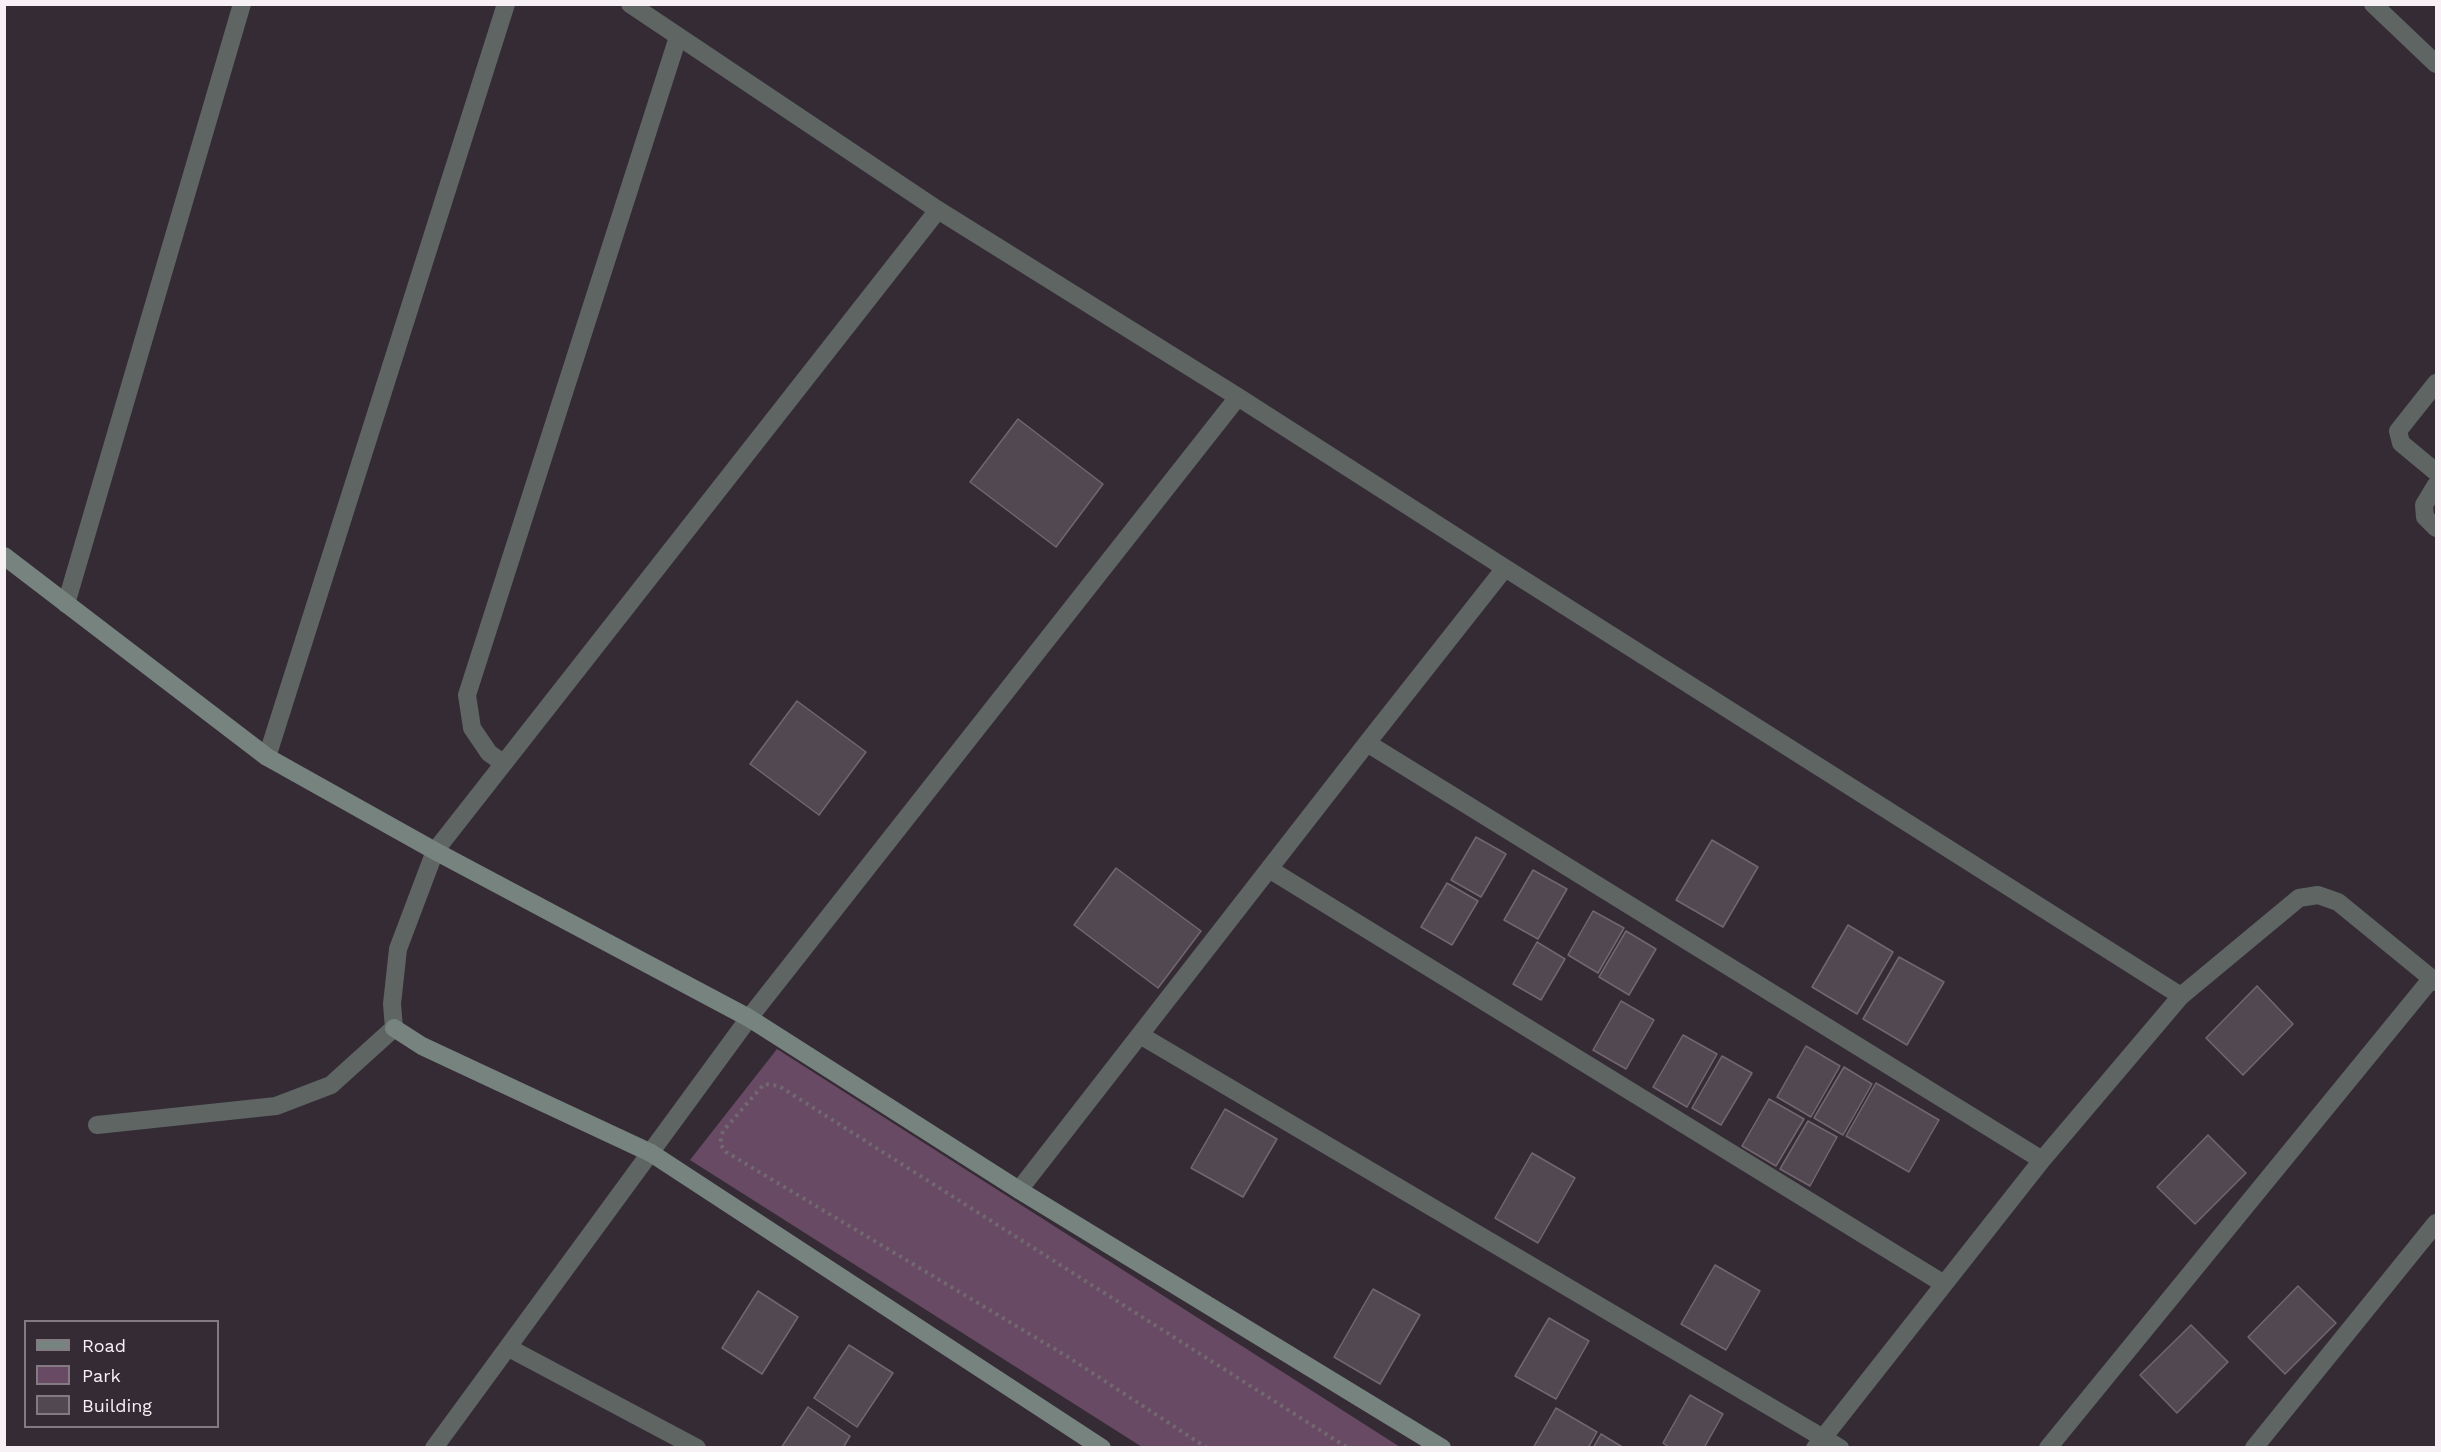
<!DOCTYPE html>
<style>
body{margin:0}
#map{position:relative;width:2441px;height:1452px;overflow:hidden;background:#352b34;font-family:"Work Sans",sans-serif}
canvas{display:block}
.frame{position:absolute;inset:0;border:6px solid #f7f1f6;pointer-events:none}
.legend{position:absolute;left:24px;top:1320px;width:195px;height:108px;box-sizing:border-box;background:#352b34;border:2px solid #837a82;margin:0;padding:8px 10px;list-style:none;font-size:18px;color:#f7f1f6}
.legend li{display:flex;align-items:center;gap:12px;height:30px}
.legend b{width:30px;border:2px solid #837a82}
</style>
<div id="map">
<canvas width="2441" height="1452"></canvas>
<div class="frame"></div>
<ul class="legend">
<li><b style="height:8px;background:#77837f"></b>Road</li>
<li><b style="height:16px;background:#694a64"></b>Park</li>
<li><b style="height:16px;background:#524851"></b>Building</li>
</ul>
</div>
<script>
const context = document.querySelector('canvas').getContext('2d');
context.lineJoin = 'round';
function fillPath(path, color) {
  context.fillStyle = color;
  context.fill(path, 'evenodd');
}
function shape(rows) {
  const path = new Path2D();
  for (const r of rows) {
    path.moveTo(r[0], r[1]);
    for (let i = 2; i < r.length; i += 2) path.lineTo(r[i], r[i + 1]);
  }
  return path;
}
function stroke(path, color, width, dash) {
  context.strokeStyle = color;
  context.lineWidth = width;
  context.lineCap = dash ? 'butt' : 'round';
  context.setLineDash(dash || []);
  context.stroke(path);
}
const green = shape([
 [777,1049,1400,1447,1142,1447,690,1160]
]);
const building = shape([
 [1018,419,1103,484,1056,547,970,482,1018,419],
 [797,701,866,752,819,815,750,764,797,701],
 [1476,837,1506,854,1481,897,1451,880,1476,837],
 [1712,840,1758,867,1723,927,1676,900,1712,840],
 [1116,868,1201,931,1158,988,1074,925,1116,868],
 [1533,870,1567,889,1538,939,1504,920,1533,870],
 [1447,883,1478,901,1452,945,1421,927,1447,883],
 [1593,911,1624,928,1598,973,1568,955,1593,911],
 [1848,925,1893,952,1857,1014,1812,987,1848,925],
 [1626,931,1656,949,1629,995,1599,977,1626,931],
 [1537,942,1565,959,1541,1000,1513,984,1537,942],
 [1899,957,1944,982,1907,1045,1863,1019,1899,957],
 [2257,986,2293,1024,2243,1075,2206,1038,2257,986],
 [1621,1001,1654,1020,1626,1069,1593,1050,1621,1001],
 [1683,1035,1717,1054,1687,1107,1653,1087,1683,1035],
 [1806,1046,1840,1066,1811,1117,1777,1097,1806,1046],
 [1722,1056,1752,1073,1721,1125,1692,1108,1722,1056],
 [1844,1067,1872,1084,1843,1135,1814,1118,1844,1067],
 [1876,1083,1939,1120,1909,1172,1846,1136,1876,1083],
 [1769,1099,1804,1119,1776,1166,1742,1146,1769,1099],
 [1225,1109,1277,1139,1243,1197,1191,1168,1225,1109],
 [1808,1121,1837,1137,1810,1186,1780,1169,1808,1121],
 [2208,1135,2246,1173,2195,1224,2157,1187,2208,1135],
 [1532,1153,1575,1178,1538,1243,1495,1218,1532,1153],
 [1715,1265,1760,1291,1726,1350,1681,1324,1715,1265],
 [2298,1286,2336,1323,2285,1374,2248,1337,2298,1286],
 [1373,1289,1420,1315,1380,1384,1334,1357,1373,1289],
 [758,1291,798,1317,762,1374,722,1348,758,1291],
 [1549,1318,1589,1341,1556,1399,1515,1376,1549,1318],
 [2191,1325,2228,1362,2177,1413,2140,1375,2191,1325],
 [849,1345,893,1373,857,1427,814,1398,849,1345],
 [1690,1395,1723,1414,1704,1448,1670,1448,1663,1443,1690,1395],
 [808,1407,850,1436,843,1448,781,1448,808,1407],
 [1556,1408,1597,1432,1588,1448,1533,1448,1556,1408],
 [1601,1434,1624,1448,1593,1448,1601,1434]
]);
const path = shape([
 [1207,1448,1068,1357,726,1152,720,1144,723,1131,764,1084,779,1086,1348,1448]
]);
const lane = shape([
 [2436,383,2398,431,2401,443,2436,472],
 [97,1125,276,1106,331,1085,394,1028]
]);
const street = shape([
 [630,4,938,210,1238,397,1505,568,2181,996],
 [2373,4,2436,64],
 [2436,485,2424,505,2425,517,2436,528],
 [66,604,242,4],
 [1367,743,2042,1160],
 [267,757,506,4],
 [503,763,489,753,472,728,467,695,678,37],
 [1269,869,1944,1284],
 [394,1028,392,1004,398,949,435,851,938,210],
 [1140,1035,1840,1448],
 [1019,1190,1367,743,1505,568],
 [509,1348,697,1448],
 [434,1448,749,1018,1238,397],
 [1815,1448,2042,1160,2181,996,2299,898,2318,895,2338,902,2436,982],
 [2048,1448,2432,978],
 [2254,1448,2436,1223]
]);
const secondary = shape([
 [4,556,267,757,435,851,749,1018,1019,1190,1442,1448],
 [394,1028,422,1046,651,1153,1102,1448]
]);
fillPath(green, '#694a64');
fillPath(building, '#524851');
stroke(building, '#726670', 1.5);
stroke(path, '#716870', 4, [3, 4.5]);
stroke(lane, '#5e6563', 18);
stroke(street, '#5e6563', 18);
stroke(secondary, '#77837f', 18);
</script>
